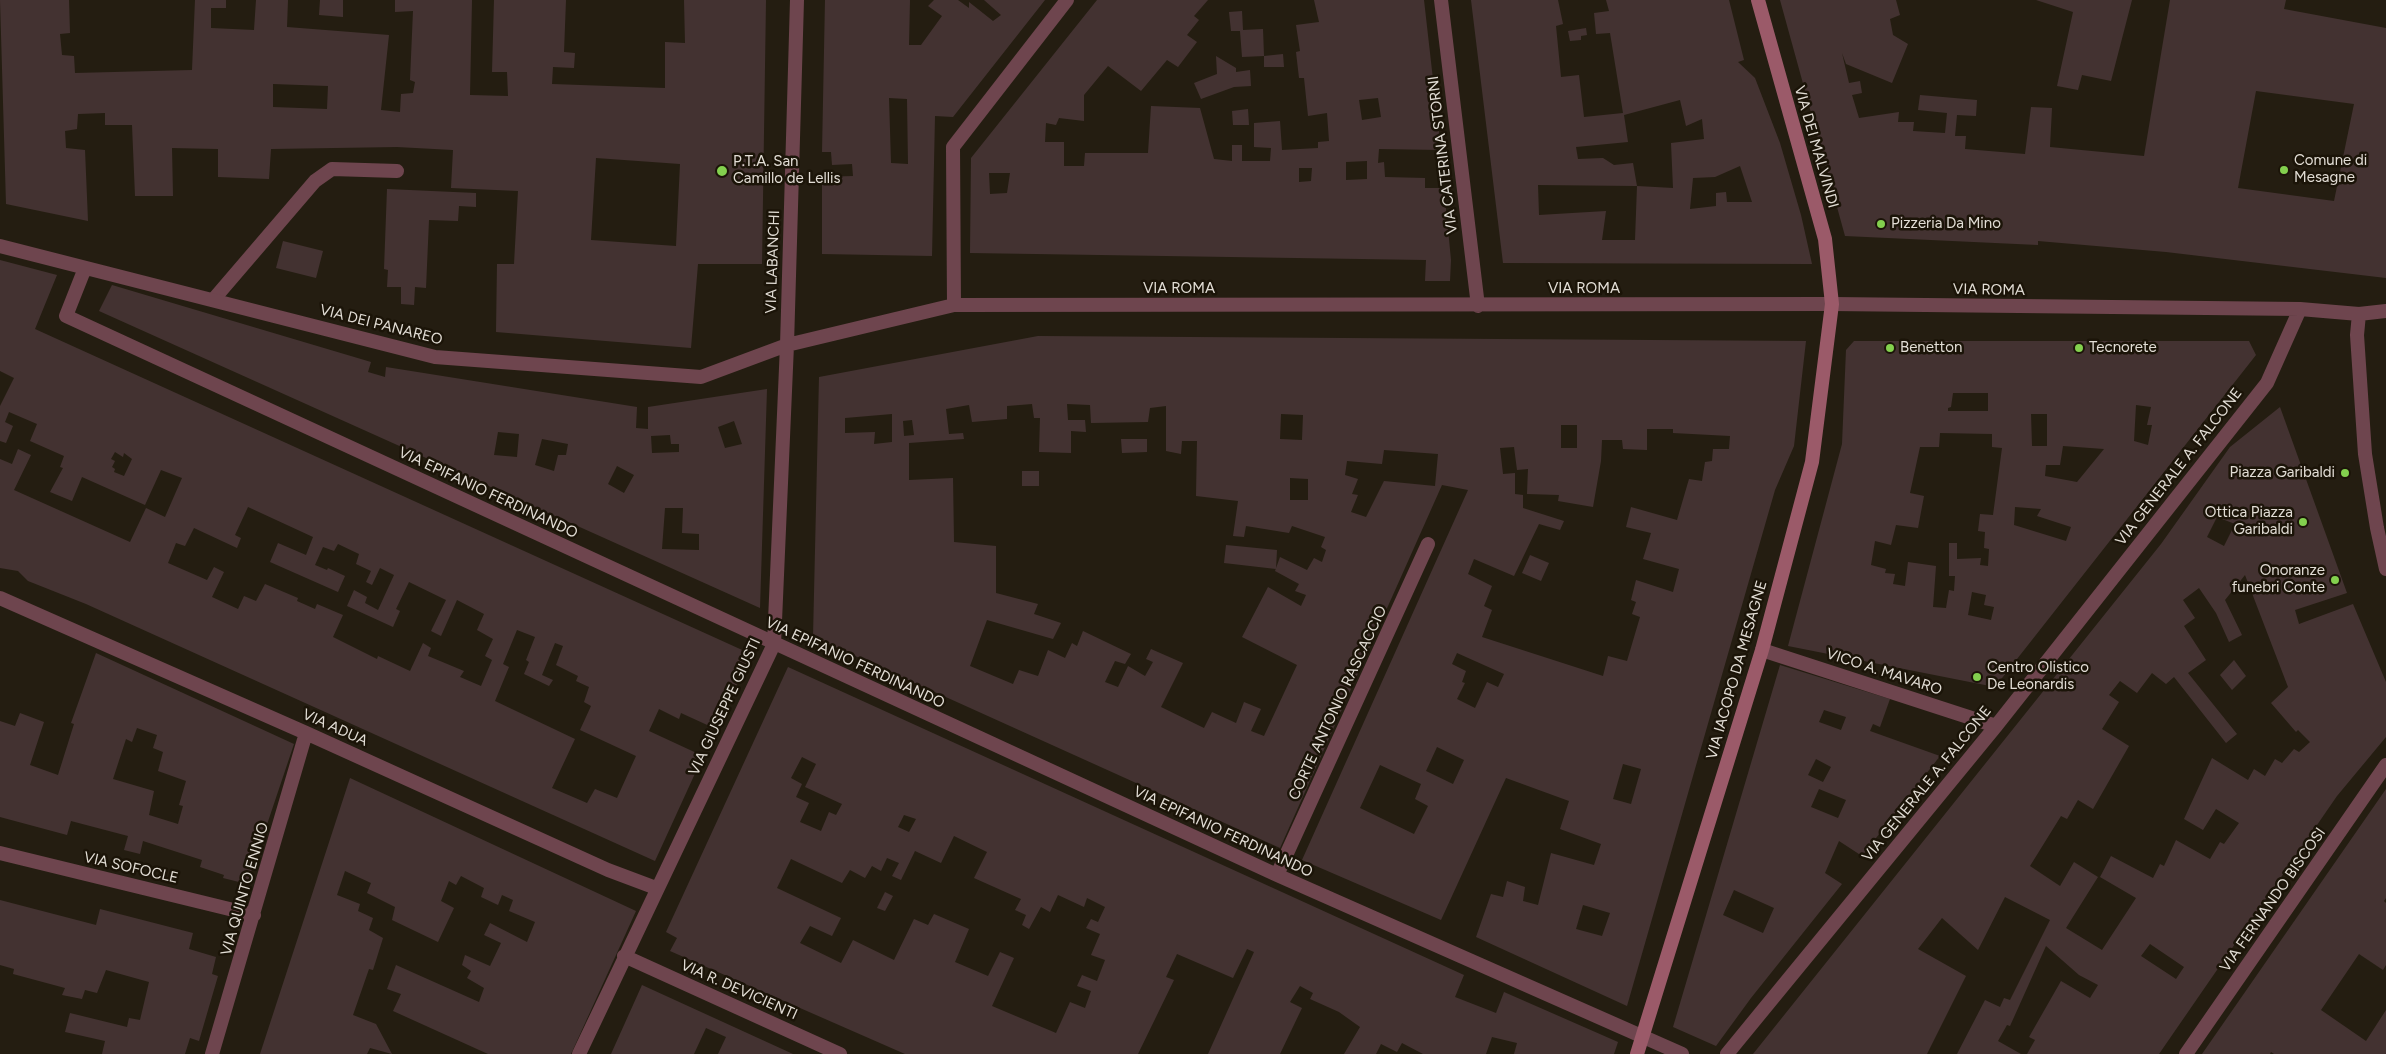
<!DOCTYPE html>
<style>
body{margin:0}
canvas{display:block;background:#241d11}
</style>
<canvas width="2386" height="1054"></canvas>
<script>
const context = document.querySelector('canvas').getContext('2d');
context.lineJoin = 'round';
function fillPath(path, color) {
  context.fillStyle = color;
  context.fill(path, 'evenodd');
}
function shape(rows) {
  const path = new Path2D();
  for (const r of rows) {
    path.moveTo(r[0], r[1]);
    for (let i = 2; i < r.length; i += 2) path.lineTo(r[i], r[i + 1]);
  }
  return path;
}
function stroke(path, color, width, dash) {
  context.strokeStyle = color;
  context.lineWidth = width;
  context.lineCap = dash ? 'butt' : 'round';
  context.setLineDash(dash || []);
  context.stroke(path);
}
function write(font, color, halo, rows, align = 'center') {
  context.font = font + ' Figtree,sans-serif';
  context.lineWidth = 5;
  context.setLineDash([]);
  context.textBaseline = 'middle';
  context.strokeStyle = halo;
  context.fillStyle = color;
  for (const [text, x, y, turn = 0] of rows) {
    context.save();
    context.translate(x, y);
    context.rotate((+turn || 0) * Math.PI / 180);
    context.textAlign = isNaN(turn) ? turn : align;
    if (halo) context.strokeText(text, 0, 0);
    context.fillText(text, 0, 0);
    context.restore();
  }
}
const building = shape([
 [0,0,69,0,70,33,60,34,62,55,74,56,75,73,192,70,195,0,226,0,226,8,211,8,211,28,254,30,256,0,288,0,287,27,389,35,381,110,400,112,401,94,413,93,415,82,410,80,413,11,395,12,395,0,472,0,470,95,508,96,507,72,492,72,494,0,566,0,564,52,575,53,574,68,553,67,552,84,665,88,665,42,685,43,684,0,766,0,762,264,698,264,691,348,496,332,497,264,514,264,518,191,451,188,453,150,397,147,271,149,269,179,218,177,218,149,172,148,173,196,135,196,132,125,105,125,105,113,78,114,77,129,65,131,66,148,85,150,88,221,6,204],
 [273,84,328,86,327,109,273,107],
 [596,158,680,164,676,246,591,240],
 [320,0,343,0,343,17,319,15],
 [825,0,910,0,909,45,921,45,942,16,928,6,934,0,958,0,969,8,969,2,993,21,1001,15,984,0,1045,0,953,117,935,116,932,256,822,254,822,177,853,176,852,164,832,165,831,152,822,152],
 [889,98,907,99,908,164,891,163],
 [1097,0,1208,0,1194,16,1199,20,1187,35,1197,42,1178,67,1167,60,1141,91,1108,66,1084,95,1084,121,1059,118,1056,125,1046,123,1045,142,1064,142,1064,166,1084,166,1085,153,1148,153,1151,106,1200,108,1214,159,1232,161,1232,145,1242,145,1242,161,1270,161,1271,148,1254,147,1254,123,1280,121,1282,150,1318,148,1318,142,1329,141,1327,113,1308,116,1304,78,1299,78,1296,52,1300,51,1296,25,1319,22,1314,0,1424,0,1441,150,1379,149,1378,163,1384,162,1385,177,1425,178,1425,188,1444,188,1451,260,1450,281,1425,281,1426,260,970,253,971,158],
 [1378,98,1381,117,1362,120,1359,100],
 [1367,161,1367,179,1346,180,1346,162],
 [1299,168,1312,168,1311,181,1299,182],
 [989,173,1010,173,1007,193,990,194],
 [1471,0,1558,0,1563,24,1556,26,1561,77,1579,75,1584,117,1623,113,1610,33,1596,34,1594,13,1609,11,1606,0,1729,0,1744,60,1738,62,1755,78,1780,143,1801,215,1812,264,1503,263],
 [1680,100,1686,126,1702,119,1704,139,1671,143,1673,188,1637,186,1635,240,1602,240,1606,211,1539,215,1538,185,1637,186,1633,163,1614,165,1603,158,1578,159,1576,147,1628,142,1624,115],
 [1740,166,1752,202,1727,202,1726,192,1716,193,1716,206,1690,209,1693,178,1715,177],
 [1780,0,1896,0,1900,15,1890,19,1893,35,1908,44,1892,83,1846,64,1842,53,1849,83,1860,81,1862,93,1852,95,1859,118,1899,112,1898,122,1914,122,1913,131,1945,133,1947,113,1918,110,1920,95,1977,100,1976,116,1957,115,1955,136,1966,136,1965,149,2025,154,2031,107,2052,108,2050,147,2144,156,2170,0,2286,0,2284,9,2386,28,2386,278,2166,252,2038,241,2038,245,1845,236],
 [2256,91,2354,104,2334,201,2238,188],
 [2036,0,2132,0,2111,81,2082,75,2078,90,2057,86,2073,12],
 [1242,11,1243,30,1263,29,1264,56,1242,57,1240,31,1231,31,1229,12],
 [1586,28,1587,35,1581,36,1581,40,1570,41,1568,31],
 [1283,54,1284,67,1264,67,1264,56],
 [1216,56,1236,68,1236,72,1250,70,1251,86,1234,87,1201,99,1194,83,1217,74],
 [1248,109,1249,125,1233,125,1232,111],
 [387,189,476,193,476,207,459,206,458,221,429,220,426,288,415,287,414,305,401,304,401,287,387,287,388,270,384,269],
 [283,241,323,251,316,278,276,268],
 [0,260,57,275,35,329,751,654,716,729,681,713,679,719,659,709,649,731,703,756,655,861,86,604,28,581,18,571,0,568,0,459,12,464,18,449,31,455,14,490,130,542,146,508,165,517,182,478,161,470,145,505,82,477,72,501,50,492,63,468,60,467,64,456,30,441,37,424,9,412,5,422,13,426,6,443,0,441,0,406,14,378,0,371],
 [115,452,123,457,124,453,132,459,124,476,114,472,115,469,112,467,115,461,111,459],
 [248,507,313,537,306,555,278,543,270,562,338,592,345,576,328,568,327,570,315,565,323,547,334,551,338,544,359,554,356,564,371,571,366,582,372,585,380,568,394,575,378,610,365,603,367,597,354,590,347,606,393,627,400,611,396,609,409,582,446,600,431,631,441,636,457,600,484,614,477,630,493,639,485,656,492,660,481,686,460,677,464,671,428,656,431,648,423,643,410,671,378,656,377,659,333,637,343,615,317,604,315,609,297,601,298,598,265,584,256,601,244,596,238,609,212,597,224,572,214,567,207,580,168,563,176,543,185,546,194,528,237,548,241,538,235,535],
 [517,630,535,637,526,660,529,662,524,674,549,686,553,680,542,675,555,643,563,646,556,665,578,676,576,681,589,687,584,702,591,706,580,730,636,756,617,798,595,789,587,803,552,788,575,739,495,701,509,667,503,664],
 [112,285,371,362,368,372,385,377,386,367,637,407,636,428,648,429,648,407,767,389,760,608,99,311],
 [734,421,742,444,725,448,718,427],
 [498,432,519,434,517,457,494,455],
 [670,435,671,444,679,444,679,452,652,453,651,436],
 [542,439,568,444,566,455,558,455,554,471,535,465],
 [617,466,634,475,624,493,608,484],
 [665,508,683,508,682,533,699,534,699,550,662,549],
 [1038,336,1806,341,1794,446,1775,490,1627,1006,1476,937,1491,894,1503,897,1507,881,1525,887,1523,901,1538,905,1551,853,1594,865,1601,844,1560,829,1569,801,1506,778,1441,920,1302,860,1468,490,1442,485,1280,848,813,637,819,377],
 [1032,404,1034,418,1040,418,1039,452,1071,453,1071,431,1086,432,1085,420,1068,420,1067,404,1090,405,1091,423,1148,422,1150,408,1166,406,1166,451,1181,454,1182,441,1197,441,1196,496,1238,501,1233,536,1244,537,1246,526,1289,533,1292,526,1325,537,1321,547,1326,550,1322,562,1314,558,1307,570,1280,557,1275,571,1299,584,1295,591,1306,595,1301,606,1268,587,1242,637,1297,665,1264,736,1251,731,1261,709,1244,702,1236,723,1212,712,1204,728,1161,707,1183,663,1151,649,1146,659,1153,662,1145,676,1128,666,1118,687,1105,682,1115,661,1125,664,1131,654,1083,631,1077,646,1072,643,1065,658,1048,650,1038,676,1019,670,1013,684,970,666,987,620,1053,639,1061,623,1034,614,1038,604,996,593,996,546,954,542,953,478,909,480,909,443,964,439,963,433,949,434,946,409,969,405,972,422,1007,419,1007,406],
 [892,414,892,442,874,444,875,432,845,433,845,418],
 [1281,414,1303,415,1302,440,1280,439],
 [912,420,914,435,904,436,903,421],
 [1561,425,1577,425,1577,448,1561,448],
 [1647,429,1673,429,1673,433,1730,436,1729,449,1713,449,1712,461,1705,462,1702,481,1689,479,1677,520,1631,507,1626,527,1651,533,1643,559,1679,569,1673,592,1636,580,1631,600,1636,602,1632,614,1640,617,1627,661,1608,656,1603,676,1482,637,1492,610,1484,606,1492,586,1468,574,1474,559,1514,576,1539,524,1560,530,1564,521,1523,508,1523,495,1515,494,1515,473,1503,474,1500,448,1514,447,1517,470,1528,469,1527,494,1559,495,1558,501,1593,507,1601,461,1602,440,1622,440,1623,449,1647,450],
 [1384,450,1438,454,1435,486,1384,481,1366,517,1351,512,1358,495,1352,494,1358,479,1345,475,1347,461,1382,464],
 [1290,478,1308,479,1308,500,1290,500],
 [1457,653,1504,674,1498,687,1487,682,1475,708,1457,699,1465,683,1462,682,1466,671,1452,664],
 [1437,747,1464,760,1453,784,1426,771],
 [1623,764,1641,769,1631,804,1613,799],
 [1380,765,1421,784,1415,799,1428,806,1414,834,1360,808],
 [1583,905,1610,913,1602,936,1576,929],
 [1854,341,2249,341,2256,355,1995,687,1788,646,1842,444,1846,350],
 [1953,393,1988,393,1988,411,1948,411,1948,408,1951,407],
 [2136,405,2151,407,2147,425,2152,425,2148,445,2134,441],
 [2031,414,2047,414,2047,446,2032,446],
 [1940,433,1992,434,1992,447,2002,448,1993,515,1980,514,1978,531,1985,532,1984,548,1989,549,1988,566,1980,565,1981,558,1957,559,1957,543,1949,543,1949,576,1955,576,1954,591,1949,590,1946,608,1933,607,1936,566,1908,562,1905,586,1893,584,1895,574,1885,573,1886,569,1871,565,1875,541,1891,545,1896,525,1918,528,1924,496,1910,493,1920,447,1939,447],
 [2063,446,2104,449,2077,482,2045,476,2046,465,2060,465],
 [2015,507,2041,509,2037,516,2071,527,2066,541,2014,525],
 [1972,592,1986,595,1984,605,1994,607,1991,620,1968,615],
 [2280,407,2347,593,2295,610,2299,624,2353,604,2386,682,2386,737,2337,796,2159,1054,2027,1054,2035,1040,2029,1037,2061,981,2090,998,2098,985,2079,975,2046,946,2010,1026,2007,1025,1998,1041,2021,1054,1957,1054,1985,1000,2000,1007,2004,998,2010,1000,2050,920,2005,897,1978,950,1942,918,1918,949,1966,976,1927,1054,1753,1054,2161,544,2230,447],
 [2217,517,2235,524,2224,546,2207,537],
 [2245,575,2288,687,2271,703,2296,732,2298,730,2310,742,2299,752,2294,749,2282,763,2275,759,2265,776,2254,769,2248,780,2212,758,2184,819,2203,830,2216,809,2239,823,2224,844,2220,842,2210,859,2176,840,2164,866,2160,864,2153,878,2111,856,2100,877,2136,898,2102,950,2066,928,2098,877,2074,862,2060,886,2030,866,2061,816,2067,819,2078,800,2093,809,2129,746,2102,729,2119,702,2109,695,2120,681,2137,693,2152,673,2166,684,2174,677,2226,743,2237,734,2188,673,2206,660,2184,626,2195,618,2183,600,2199,588,2216,613,2229,642,2242,635,2225,600],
 [2150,944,2184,967,2176,979,2141,956],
 [1121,439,1147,439,1147,452,1122,453],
 [1022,471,1039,471,1039,486,1022,486],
 [1226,545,1277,550,1276,569,1224,563],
 [1530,555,1549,563,1541,581,1522,573],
 [96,653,294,744,247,884,223,878,224,875,200,867,202,860,143,841,140,854,124,850,128,836,71,821,67,835,0,817,0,721,15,726,20,713,44,722,30,765,58,775,74,724,71,723],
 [137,728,157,735,153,748,163,752,158,771,186,781,179,805,183,806,178,824,149,815,154,791,113,779,126,739,132,742],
 [2234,660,2246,676,2232,690,2220,675],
 [1780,665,1890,699,1880,727,1873,724,1870,731,1940,756,1862,856,1839,841,1825,873,1842,884,1751,998,1716,1046,1673,1027],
 [1824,710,1846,717,1841,730,1819,722],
 [1816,759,1831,767,1823,782,1808,775],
 [1819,789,1846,800,1838,818,1811,807],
 [1734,890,1774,908,1763,933,1723,915],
 [788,667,1464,975,1455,997,1496,1013,1504,992,1618,1042,1614,1054,1514,1054,1517,1043,1492,1037,1486,1054,1423,1054,1402,1043,1397,1052,1381,1044,1376,1054,1344,1054,1360,1027,1339,1012,1310,999,1313,993,1300,986,1290,1002,1302,1008,1280,1054,1208,1054,1254,952,1247,949,1233,978,1177,954,1166,977,1174,980,1138,1054,905,1054,670,951,677,938,666,932],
 [802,757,816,764,805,787,842,804,836,815,829,812,821,831,800,822,809,803,796,797,802,784,791,778],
 [904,815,916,819,909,832,898,827],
 [954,836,987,852,974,878,1021,899,1015,910,1026,915,1022,925,1029,929,1041,907,1050,912,1058,895,1084,907,1087,898,1105,907,1098,922,1091,919,1086,928,1100,934,1091,955,1105,960,1097,981,1082,975,1077,986,1091,991,1085,1008,1070,1002,1056,1033,992,1006,1014,958,1000,952,988,976,955,962,969,929,934,914,928,925,914,919,894,960,853,940,841,963,800,943,810,926,832,936,841,918,777,888,791,859,842,883,850,870,865,878,872,866,881,871,887,858,899,863,892,876,901,880,915,851,941,863],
 [350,778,636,911,571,1054,488,1054,393,1011,401,994,387,989,396,965,479,1002,484,988,467,978,471,971,462,965,465,955,490,966,501,943,484,935,490,923,527,942,535,922,509,911,513,900,502,895,498,905,481,897,484,888,461,876,456,885,449,881,441,901,454,908,438,942,392,920,395,907,367,893,371,883,345,871,337,895,360,904,358,911,373,918,369,930,383,938,373,970,369,969,353,1015,376,1024,392,1054,370,1048,367,1054,260,1054],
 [2386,789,2386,898,2384,901,2386,903,2386,965,2383,970,2359,954,2321,1010,2366,1041,2386,1010,2386,1054,2274,1054,2271,1052,2270,1054,2202,1054],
 [885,892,893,896,885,911,877,908],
 [0,900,96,925,100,909,193,933,189,949,216,957,212,974,218,976,199,1041,190,1038,185,1054,102,1054,105,1041,65,1032,70,1013,127,1027,129,1018,140,1020,149,982,106,970,97,993,85,990,82,999,62,995,65,988,13,974,14,969,0,965],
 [642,985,793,1054,718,1054,726,1037,706,1028,694,1054,611,1054]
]);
const service = shape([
 [213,300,315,181,332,169,397,171]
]);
const minor = shape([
 [1441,0,1478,306],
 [0,246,435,357,701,377,787,345,954,305,1832,304,2300,309,2359,314,2386,311],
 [85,268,66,316,1277,875,1682,1054],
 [954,305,953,147,1067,0],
 [2359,314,2357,335,2365,454,2377,528,2386,569],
 [0,598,306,733,608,870,656,888],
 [1762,650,1996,726],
 [0,853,254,915],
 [1277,875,1428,544],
 [624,956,840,1054],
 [212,1054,306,733],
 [579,1054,774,644,787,345,797,0],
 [1727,1054,1996,726,2267,383,2300,309],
 [2186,1054,2386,765]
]);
const secondary = shape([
 [1637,1054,1762,650,1812,462,1832,304,1825,239,1758,0]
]);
const markers = [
 [2284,170,5,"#83d04e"],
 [722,171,6,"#83d04e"],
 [1881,224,5,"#83d04e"],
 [1890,348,5,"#83d04e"],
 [2079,348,5,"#83d04e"],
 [2345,473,5,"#83d04e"],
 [2303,522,5,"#83d04e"],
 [2335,580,5,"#83d04e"],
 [1977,677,5,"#83d04e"]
];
const streetNames = [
 ["VIA DEI MALVINDI",1816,147,74],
 ["VIA CATERINA STORNI",1443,155,-97],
 ["VIA LABANCHI",773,262,-88],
 ["VIA ROMA",1179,289],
 ["VIA ROMA",1584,289],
 ["VIA ROMA",1989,290,1],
 ["VIA DEI PANAREO",381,325,14],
 ["VIA GENERALE A. FALCONE",2179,467,-52],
 ["VIA EPIFANIO FERDINANDO",488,493,25],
 ["VIA EPIFANIO FERDINANDO",855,663,25],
 ["VIA IACOPO DA MESAGNE",1737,670,-74],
 ["VICO A. MAVARO",1884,672,18],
 ["CORTE ANTONIO RASCACCIO",1338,703,-65],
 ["VIA GIUSEPPE GIUSTI",725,707,-65],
 ["VIA ADUA",335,728,24],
 ["VIA GENERALE A. FALCONE",1927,784,-51],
 ["VIA EPIFANIO FERDINANDO",1223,832,25],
 ["VIA SOFOCLE",131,868,13],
 ["VIA QUINTO ENNIO",245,889,-74],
 ["VIA FERNANDO BISCOSI",2273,900,-55],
 ["VIA R. DEVICIENTI",739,990,24]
];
const poiNames = [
 ["Comune di",2294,161],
 ["Mesagne",2294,178],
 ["P.T.A. San",733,162],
 ["Camillo de Lellis",733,179],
 ["Pizzeria Da Mino",1891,224],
 ["Benetton",1900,348],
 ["Tecnorete",2089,348],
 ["Piazza Garibaldi",2335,473,"right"],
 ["Ottica Piazza",2293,513,"right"],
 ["Garibaldi",2293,530,"right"],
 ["Onoranze",2325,571,"right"],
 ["funebri Conte",2325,588,"right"],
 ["Centro Olistico",1987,668],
 ["De Leonardis",1987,685]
];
fillPath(building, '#433231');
stroke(service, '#6e454e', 14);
stroke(minor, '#6e454e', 14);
stroke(secondary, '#9b5a69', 14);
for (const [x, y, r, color] of markers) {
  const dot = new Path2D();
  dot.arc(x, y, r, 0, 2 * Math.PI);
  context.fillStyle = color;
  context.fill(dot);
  stroke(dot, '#1b1408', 2);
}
write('15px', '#e2ddd5', '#1b1408', streetNames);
write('15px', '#e2ddd5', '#1b1408', poiNames, 'left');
</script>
